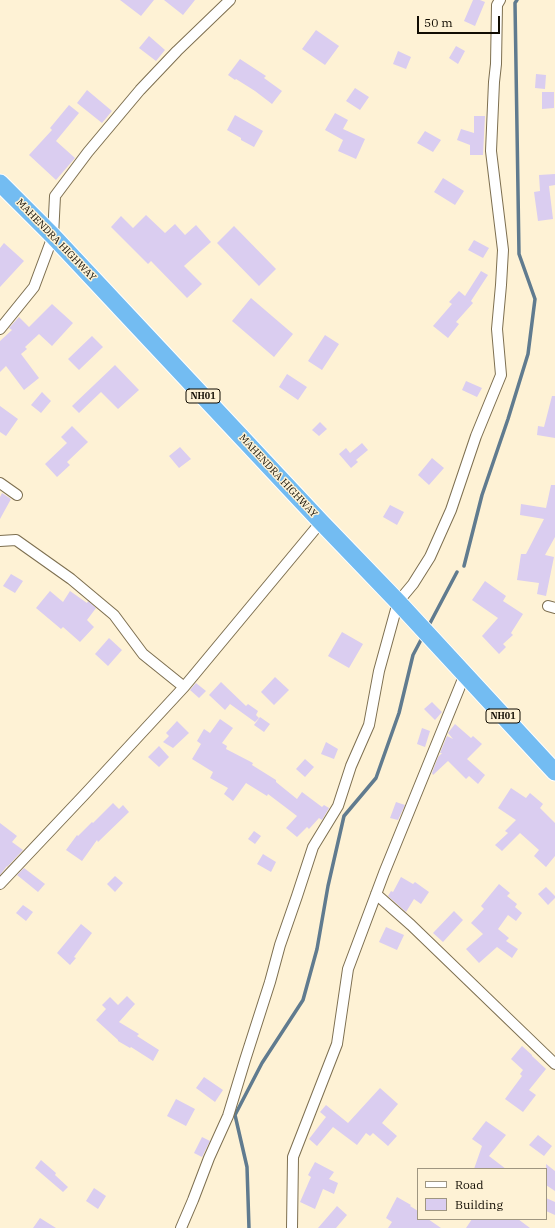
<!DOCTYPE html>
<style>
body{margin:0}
#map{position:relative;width:555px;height:1228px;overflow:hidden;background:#fef2d5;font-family:"IBM Plex Serif",serif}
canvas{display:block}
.legend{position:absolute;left:417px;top:1168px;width:130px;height:52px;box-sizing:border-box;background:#fef2d5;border:1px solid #9f9681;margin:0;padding:5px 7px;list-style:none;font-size:12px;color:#110c02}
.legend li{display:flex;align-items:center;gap:8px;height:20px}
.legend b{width:20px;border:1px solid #9f9681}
.scale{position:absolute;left:417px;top:16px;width:83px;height:18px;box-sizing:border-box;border:2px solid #110c02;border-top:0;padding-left:5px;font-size:12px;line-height:14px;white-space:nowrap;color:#110c02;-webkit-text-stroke:3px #fef2d5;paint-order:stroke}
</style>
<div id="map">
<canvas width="555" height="1228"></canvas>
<ul class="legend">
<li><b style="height:5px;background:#fff"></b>Road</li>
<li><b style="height:11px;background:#dacdf0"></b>Building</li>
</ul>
<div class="scale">50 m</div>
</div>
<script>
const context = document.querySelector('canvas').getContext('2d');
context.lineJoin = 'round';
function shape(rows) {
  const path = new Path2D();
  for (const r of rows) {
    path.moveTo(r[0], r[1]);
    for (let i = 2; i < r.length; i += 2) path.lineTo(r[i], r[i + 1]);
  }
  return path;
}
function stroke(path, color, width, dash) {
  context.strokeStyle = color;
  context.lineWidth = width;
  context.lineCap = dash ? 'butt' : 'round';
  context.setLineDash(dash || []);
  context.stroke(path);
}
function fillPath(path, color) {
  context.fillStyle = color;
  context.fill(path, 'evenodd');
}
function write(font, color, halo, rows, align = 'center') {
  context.font = font + ' "IBM Plex Serif",serif';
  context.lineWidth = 3;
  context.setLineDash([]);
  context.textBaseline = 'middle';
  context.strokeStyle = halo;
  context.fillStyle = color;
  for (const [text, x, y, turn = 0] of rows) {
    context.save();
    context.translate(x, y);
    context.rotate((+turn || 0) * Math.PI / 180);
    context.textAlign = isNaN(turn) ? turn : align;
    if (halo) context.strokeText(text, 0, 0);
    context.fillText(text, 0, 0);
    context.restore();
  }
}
const stream = shape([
 [464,566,482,495,508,419,528,354,535,299,519,254,515,3,517,0],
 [428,627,457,572],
 [249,1228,247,1167,235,1115,262,1063,303,1000,317,949,328,886,344,816,376,778,399,713,413,655,423,636]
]);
const building = shape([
 [120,0,154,0,141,16],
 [164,0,195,0,183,15],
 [473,0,480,0,485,2,475,26,464,21],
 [316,30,339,46,325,65,302,49],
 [149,36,165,50,156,61,139,48],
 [456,46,465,51,458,64,449,58],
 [398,51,411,57,406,69,393,64],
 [240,59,266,76,264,78,282,91,272,104,255,91,236,79,235,80,228,75],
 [536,74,546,75,545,89,535,88],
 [355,88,369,97,360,110,346,101],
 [87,90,112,111,102,123,77,103],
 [542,92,554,92,554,108,542,109],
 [69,105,79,113,56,141,75,158,56,180,29,155,52,130,50,128],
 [335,113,348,120,343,129,365,139,356,159,338,151,343,140,325,130],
 [235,115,263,131,254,147,241,140,241,138,227,130],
 [474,116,485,116,483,155,470,155,470,145,457,140,461,129,474,133],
 [425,131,441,140,433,152,417,143],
 [555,174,555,185,549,186,553,219,538,221,534,192,540,191,539,175],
 [443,178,464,191,455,205,434,192],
 [146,215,165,233,175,224,185,235,196,225,211,242,184,266,202,284,187,298,151,261,148,264,111,227,121,216,133,228],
 [234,226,276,269,259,286,217,243],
 [474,240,489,248,483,258,468,250],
 [4,243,24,261,0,287,0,248],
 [481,271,488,275,471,301,473,303,456,322,459,324,448,338,433,326,452,304,449,302,459,291,465,296],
 [251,298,293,334,274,357,232,321],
 [52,304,73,323,52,346,39,334,25,347,27,349,21,354,39,378,24,390,6,366,0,372,0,341,12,330,9,328,19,317,29,327],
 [325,335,339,344,322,370,308,361],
 [92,336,103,347,79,370,68,359],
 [115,365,139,390,118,409,101,392,79,413,72,406],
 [287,374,307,387,298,400,279,387],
 [466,381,482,388,477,397,462,390],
 [42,392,51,401,41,413,31,405],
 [552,396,555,396,555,438,537,435,538,426,544,427],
 [0,406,18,419,6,436,0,432],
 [320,422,327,429,319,436,312,430],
 [72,426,88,442,67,462,70,465,57,477,45,464,67,443,61,437],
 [362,443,368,450,356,460,358,462,351,468,339,454,346,448,350,453],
 [180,447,191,459,179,468,169,456],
 [432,458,444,468,429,485,418,475],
 [551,485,555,485,555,537,545,555,554,557,546,596,537,594,539,583,517,580,521,554,526,554,544,519,520,515,521,504,546,508],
 [2,493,11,499,0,519,0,497],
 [390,505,404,512,397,525,383,517],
 [11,574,23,581,15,593,3,586],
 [485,581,506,596,503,601,523,614,511,633,513,635,503,644,506,647,499,654,482,636,498,618,472,600],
 [50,591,63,602,70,591,87,603,88,601,96,608,87,620,94,627,80,642,63,627,61,629,36,608],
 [342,632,363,644,349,668,328,656],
 [109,638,122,650,108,666,95,654],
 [275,677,289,690,274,705,261,692],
 [221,682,246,706,248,704,258,711,256,715,259,718,255,722,230,704,225,710,209,695],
 [196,683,206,691,199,698,190,690],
 [432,702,442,712,435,720,424,709],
 [260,717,270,724,264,732,254,725],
 [220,719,233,728,222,743,227,746,226,749,253,763,252,765,276,780,276,782,297,799,302,792,322,807,324,805,329,808,322,820,319,818,309,829,307,827,297,837,286,828,297,816,268,794,267,796,246,783,233,801,224,794,228,788,210,778,213,772,192,759,201,744,197,741,204,729,210,733],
 [177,721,189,733,173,748,163,742,169,736,166,733],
 [455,724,471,738,473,736,482,744,467,759,485,775,478,784,469,776,466,779,448,761,433,775,432,773,438,757,442,753,440,753,447,736,453,739,448,733],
 [422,728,430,731,425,747,417,744],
 [326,742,338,749,334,759,321,754],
 [159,746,169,757,159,767,148,757],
 [305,759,314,767,305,777,296,769],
 [511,788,526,798,530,793,543,804,540,808,555,823,555,856,546,867,534,856,539,850,520,833,502,851,495,845,508,833,505,831,516,820,498,808],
 [396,802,405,805,398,820,390,818],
 [113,803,119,809,123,805,129,812,98,842,97,840,82,861,66,850,77,835,78,836,92,822,93,823],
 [0,823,17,836,12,842,23,850,7,867,7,866,0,875],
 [254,831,261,836,255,844,248,839],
 [263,854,276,862,271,872,257,864],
 [24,868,45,884,38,892,17,875],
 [115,876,123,883,115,892,107,884],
 [401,877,413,884,415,882,429,892,421,904,414,899,406,912,388,896,391,891,393,892],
 [499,884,510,893,507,896,517,904,515,907,522,913,516,921,508,915,498,929,509,938,506,941,518,949,512,958,497,947,479,963,466,949,483,934,471,923,484,909,481,906],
 [546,887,555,896,555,898,548,905,538,894],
 [23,905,33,912,26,921,16,913],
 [454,911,463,920,443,942,433,933],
 [81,924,92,933,74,957,76,958,70,965,57,953],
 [386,927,404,935,397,950,379,942],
 [127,996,135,1004,119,1022,139,1034,137,1036,159,1050,153,1061,131,1047,130,1048,118,1041,118,1040,96,1020,106,1009,102,1005,110,997,118,1005],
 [522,1046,532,1055,532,1056,546,1069,529,1090,536,1095,523,1112,505,1099,522,1076,520,1074,523,1070,511,1059],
 [204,1077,223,1090,215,1102,196,1088],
 [380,1088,398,1104,382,1123,397,1136,388,1146,373,1133,370,1136,366,1133,357,1145,333,1127,317,1146,309,1139,326,1117,320,1112,326,1105,348,1123],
 [176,1099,195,1109,186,1126,167,1116],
 [486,1121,506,1135,489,1156,506,1169,474,1169,482,1146,472,1139],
 [538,1135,552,1146,544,1156,529,1145],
 [202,1137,210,1141,202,1157,194,1153],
 [41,1160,56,1173,55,1175,68,1187,63,1192,35,1168],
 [315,1162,334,1172,329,1179,338,1183,334,1194,323,1189,315,1209,300,1202,311,1177,308,1175],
 [546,1164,555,1171,555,1191,546,1185],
 [94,1188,106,1196,98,1209,86,1201],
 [397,1197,411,1205,410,1206,418,1211,418,1219,428,1219,441,1228,388,1228,392,1222,386,1218],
 [546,1198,555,1202,555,1215,546,1211],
 [337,1206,347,1215,336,1228,318,1228],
 [40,1218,56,1228,33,1228],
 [472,1219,518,1219,530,1228,466,1228]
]);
const minor = shape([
 [0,329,34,287,53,236,55,196,88,152,140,90,177,51,230,0],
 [0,483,17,495],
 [0,541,16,540,71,579,114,615,143,654,184,687],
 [548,606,555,608],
 [0,884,85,794,184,687,321,522],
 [376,894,411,925,555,1064],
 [181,1228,193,1200,209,1158,228,1116,245,1060,270,982,280,945,297,896,313,847,338,806,351,766,369,725,379,671,398,602,413,584,430,557,451,510,476,436,501,375,497,329,501,285,503,250,491,151,494,82,496,64,497,5,500,0],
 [292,1228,293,1157,337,1044,348,969,384,873,465,674]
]);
const trunk = shape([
 [0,183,53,236,321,522,398,602,555,772]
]);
const shields = [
 [203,396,34],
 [503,716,34]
];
const shieldNames = [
 ["NH01",203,396],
 ["NH01",503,716]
];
const streetNames = [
 ["MAHENDRA HIGHWAY",56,240,46],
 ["MAHENDRA HIGHWAY",278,476,47]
];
stroke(stream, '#607b8f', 3.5);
fillPath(building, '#dacdf0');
stroke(minor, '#7d6f50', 12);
stroke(trunk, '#fff', 19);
stroke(minor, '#fff', 10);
stroke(trunk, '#73bcf2', 17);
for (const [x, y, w] of shields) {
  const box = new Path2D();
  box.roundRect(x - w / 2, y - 7, w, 14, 3);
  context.fillStyle = '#fef2d5';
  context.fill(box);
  stroke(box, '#110c02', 1);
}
write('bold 9px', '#110c02', null, shieldNames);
write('10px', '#110c02', '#fef2d5', streetNames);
</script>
